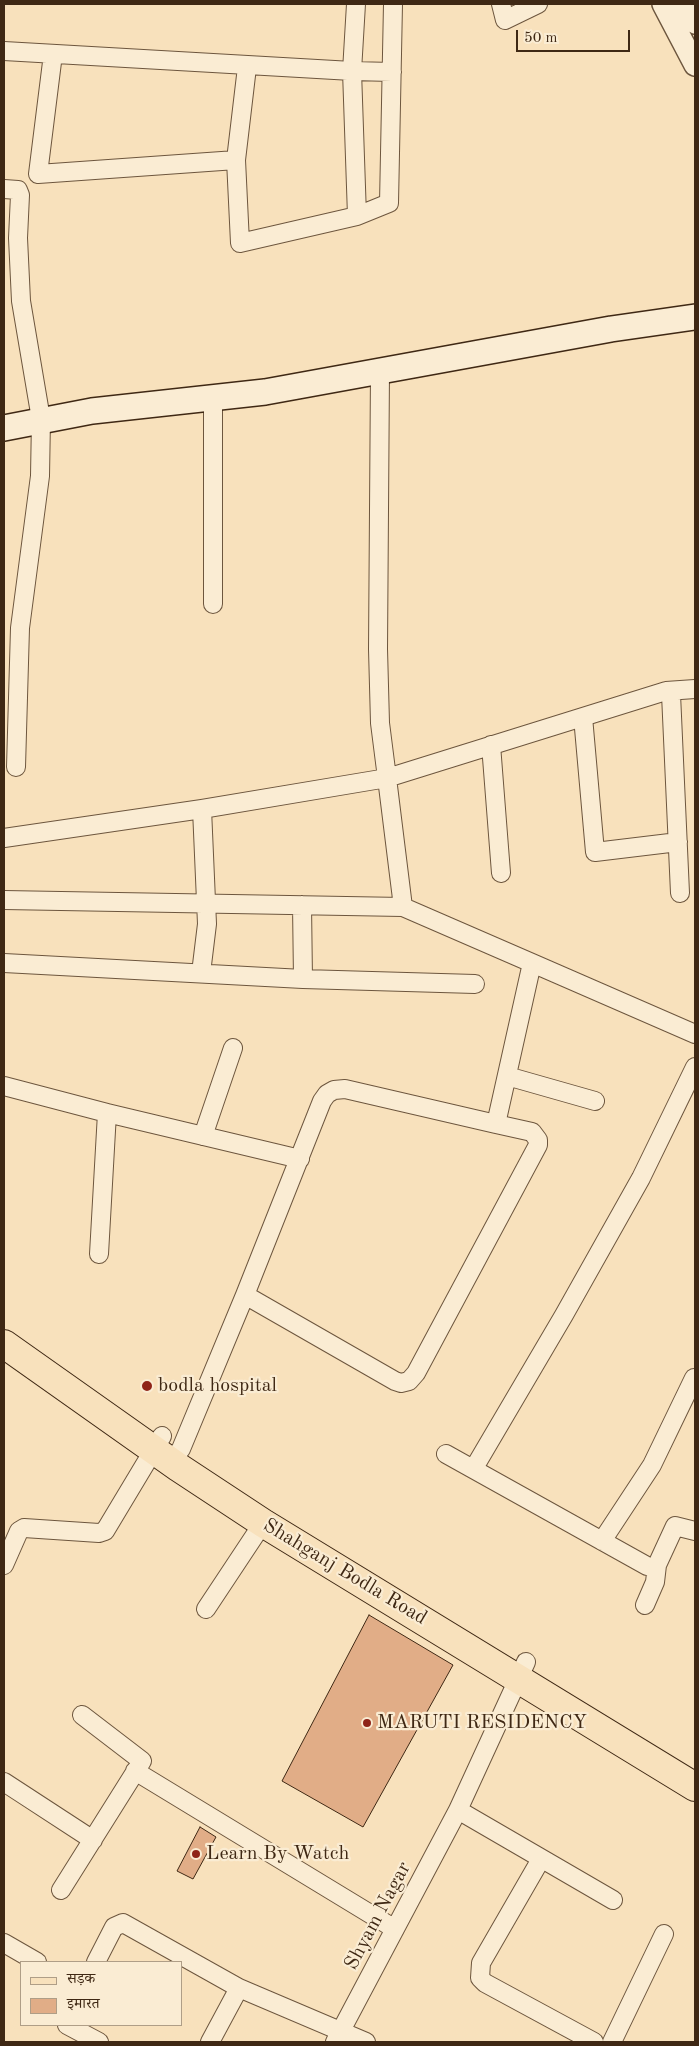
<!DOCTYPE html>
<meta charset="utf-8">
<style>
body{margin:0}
#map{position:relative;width:699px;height:2046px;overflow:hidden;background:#f8e1bc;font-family:"Old Standard TT","Noto Serif Devanagari",serif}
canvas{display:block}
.frame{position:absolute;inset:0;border:5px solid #3f2814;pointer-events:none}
.legend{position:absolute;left:20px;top:1961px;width:162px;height:65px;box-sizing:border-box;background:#faecd3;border:1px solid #af9e87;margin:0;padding:6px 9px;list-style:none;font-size:15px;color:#3f2814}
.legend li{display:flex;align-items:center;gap:10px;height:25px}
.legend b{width:25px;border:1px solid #af9e87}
.scale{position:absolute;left:516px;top:30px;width:114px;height:22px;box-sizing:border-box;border:2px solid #3f2814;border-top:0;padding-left:6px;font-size:15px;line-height:18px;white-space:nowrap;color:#3f2814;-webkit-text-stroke:4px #faecd3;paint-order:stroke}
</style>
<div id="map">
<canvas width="699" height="2046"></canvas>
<div class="frame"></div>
<ul class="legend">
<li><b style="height:6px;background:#f8e1bc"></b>सड़क</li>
<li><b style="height:14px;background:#e1ad87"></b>इमारत</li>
</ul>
<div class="scale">50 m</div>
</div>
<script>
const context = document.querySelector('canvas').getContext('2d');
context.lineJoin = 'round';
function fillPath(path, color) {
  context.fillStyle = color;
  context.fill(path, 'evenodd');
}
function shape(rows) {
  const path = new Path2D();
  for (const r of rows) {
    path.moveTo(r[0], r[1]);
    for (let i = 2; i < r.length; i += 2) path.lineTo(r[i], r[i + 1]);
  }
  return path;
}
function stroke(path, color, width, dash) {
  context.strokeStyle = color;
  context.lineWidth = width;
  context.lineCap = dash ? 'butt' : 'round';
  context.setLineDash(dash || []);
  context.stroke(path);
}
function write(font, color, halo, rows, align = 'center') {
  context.font = font + ' "Old Standard TT",serif';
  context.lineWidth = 4.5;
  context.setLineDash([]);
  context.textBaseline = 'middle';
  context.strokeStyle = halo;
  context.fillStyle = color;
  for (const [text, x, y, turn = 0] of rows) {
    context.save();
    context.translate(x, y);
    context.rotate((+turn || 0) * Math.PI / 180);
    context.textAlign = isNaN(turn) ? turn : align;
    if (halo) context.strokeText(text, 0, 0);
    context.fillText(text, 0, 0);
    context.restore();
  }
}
const building = shape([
 [369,1615,453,1665,363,1827,282,1781,369,1615],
 [200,1827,216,1837,193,1879,177,1871,200,1827]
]);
const minor = shape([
 [356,4,352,71,392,72],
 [501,4,505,20,538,4],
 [4,51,352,71,357,216],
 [53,54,38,174,236,160,247,67],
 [236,160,240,243,357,216,389,203,393,4],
 [4,189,18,190,20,195,18,238,21,301,41,419,40,476,20,628,16,767],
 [213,397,213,604],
 [666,691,695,689],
 [583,717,595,852,678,842],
 [491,745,501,873],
 [4,838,202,809,387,778,380,723,378,649,380,371],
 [4,900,403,907,532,963,496,1124,345,1089,334,1090,327,1094,322,1101,245,1295,181,1449,171,1462],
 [302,905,303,979],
 [403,907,387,778,666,691,671,694,680,893],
 [4,963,303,979,475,984],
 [532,963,695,1034],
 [201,973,207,924,202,809],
 [507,1076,595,1101],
 [4,1086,107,1113],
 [203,1136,233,1048],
 [99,1254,107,1113,300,1159],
 [245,1295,395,1381,401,1383,409,1381,416,1373,538,1145,538,1140,532,1132,496,1124],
 [446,1454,647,1566,652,1567,657,1565,675,1526,695,1531],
 [474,1468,564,1315,641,1178,695,1067],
 [602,1541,652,1465,694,1378],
 [4,1565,19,1531,24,1528,99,1533,105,1531,162,1436],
 [645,1605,655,1582,657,1565],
 [206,1609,263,1523],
 [526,1662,458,1810,613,1900],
 [135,1771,395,1929],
 [4,1782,93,1840],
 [541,1859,481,1963,480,1978,485,1983,594,2042],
 [61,1890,142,1761,82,1715],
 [4,1943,37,1962],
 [96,1962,114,1927,123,1923,239,1988,210,2042],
 [239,1988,366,2042],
 [67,2025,99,2042],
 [335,2042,458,1810],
 [612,2042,664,1934]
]);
const tertiary = shape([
 [663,4,695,65],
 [685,4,695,23]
]);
const secondary = shape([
 [4,428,92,411,265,392,611,329,695,317]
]);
const primary = shape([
 [4,1344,178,1467,263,1523,695,1787]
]);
const markers = [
 [147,1386,6,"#8f2418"],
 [367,1723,5,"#8f2418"],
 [196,1854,5,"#8f2418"]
];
const poiNames = [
 ["bodla hospital",158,1386],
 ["MARUTI RESIDENCY",377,1723],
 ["Learn By Watch",206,1854]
];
const streetNames = [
 ["Shahganj Bodla Road",345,1572,31],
 ["Shyam Nagar",378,1916,-62]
];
fillPath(building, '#e1ad87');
stroke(building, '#3f2814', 1);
stroke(minor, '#6d563e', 20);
stroke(tertiary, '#6d563e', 24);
stroke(secondary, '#3f2814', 28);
stroke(primary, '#3f2814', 30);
stroke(minor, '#faecd3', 18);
stroke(tertiary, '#faecd3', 21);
stroke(secondary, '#faecd3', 25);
stroke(primary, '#f8e1bc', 28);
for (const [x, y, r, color] of markers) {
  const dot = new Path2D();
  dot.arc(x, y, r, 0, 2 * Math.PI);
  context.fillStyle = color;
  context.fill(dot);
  stroke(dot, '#faecd3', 2);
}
write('20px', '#3f2814', '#faecd3', poiNames, 'left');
write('20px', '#3f2814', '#faecd3', streetNames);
</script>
